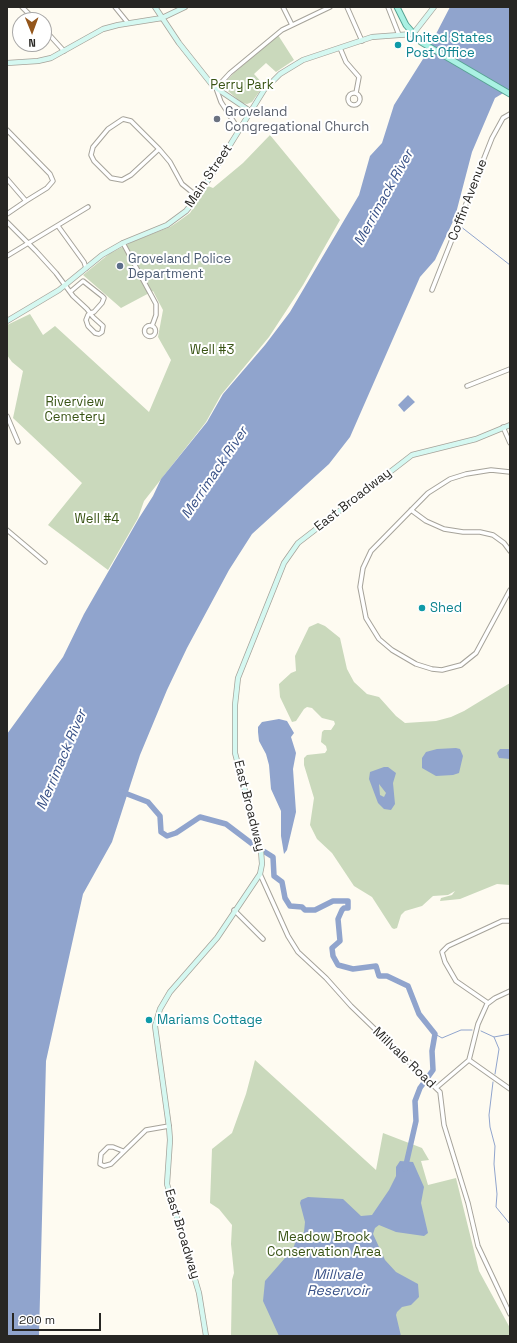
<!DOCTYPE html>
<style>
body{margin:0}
#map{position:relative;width:517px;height:1343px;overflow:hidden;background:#fefbf1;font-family:"Space Grotesk",sans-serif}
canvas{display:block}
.frame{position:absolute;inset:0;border:8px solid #272623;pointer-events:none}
.north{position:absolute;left:12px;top:12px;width:40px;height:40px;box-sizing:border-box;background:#fff;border:1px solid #a9a8a7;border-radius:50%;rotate:179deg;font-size:11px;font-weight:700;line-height:16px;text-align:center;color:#272623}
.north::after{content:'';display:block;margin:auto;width:14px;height:18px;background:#94561b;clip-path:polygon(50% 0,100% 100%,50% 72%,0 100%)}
.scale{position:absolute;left:12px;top:1313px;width:89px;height:18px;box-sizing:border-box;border:2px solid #272623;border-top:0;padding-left:5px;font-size:12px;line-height:14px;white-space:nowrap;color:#272623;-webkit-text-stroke:3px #fff;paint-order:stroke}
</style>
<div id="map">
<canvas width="517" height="1343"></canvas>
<div class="frame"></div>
<div class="north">N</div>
<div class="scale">200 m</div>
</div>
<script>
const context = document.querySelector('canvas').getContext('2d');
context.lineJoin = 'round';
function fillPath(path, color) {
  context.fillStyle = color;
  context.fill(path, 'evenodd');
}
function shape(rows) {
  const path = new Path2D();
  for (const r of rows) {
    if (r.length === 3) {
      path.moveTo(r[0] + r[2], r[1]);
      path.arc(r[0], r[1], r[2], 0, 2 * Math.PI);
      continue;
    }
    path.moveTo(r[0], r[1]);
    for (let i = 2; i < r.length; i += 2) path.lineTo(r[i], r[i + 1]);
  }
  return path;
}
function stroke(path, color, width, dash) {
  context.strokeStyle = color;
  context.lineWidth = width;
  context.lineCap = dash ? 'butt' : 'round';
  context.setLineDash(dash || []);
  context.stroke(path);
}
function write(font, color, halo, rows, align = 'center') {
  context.font = font + ' "Space Grotesk",sans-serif';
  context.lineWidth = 4;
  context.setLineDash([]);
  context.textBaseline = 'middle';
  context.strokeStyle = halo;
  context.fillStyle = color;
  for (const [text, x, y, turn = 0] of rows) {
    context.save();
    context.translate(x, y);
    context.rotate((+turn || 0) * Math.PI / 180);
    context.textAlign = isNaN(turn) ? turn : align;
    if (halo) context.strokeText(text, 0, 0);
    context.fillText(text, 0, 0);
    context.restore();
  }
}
const green = shape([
 [278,35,294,60,276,72,266,63,254,74,264,85,252,102,247,104,242,103,222,86,233,74],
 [270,135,340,220,303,285,269,337,221,395,206,422,144,501,138,518,108,570,48,525,82,483,13,418,23,371,12,362,7,355,7,325,30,314,43,335,55,326,149,412,171,360,158,337,163,310,153,291,121,308,83,275,109,254,134,241,170,227,179,221,190,213,208,186,213,188,243,163],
 [318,623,325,626,340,638,347,669,354,682,367,694,379,697,396,716,405,723,436,721,451,717,464,711,510,683,510,885,497,884,460,899,440,901,441,898,452,895,455,891,448,895,433,896,422,906,405,911,401,915,397,928,394,929,392,928,372,897,354,886,332,853,317,839,310,825,314,798,304,765,304,758,307,755,325,753,327,750,326,746,321,742,322,732,324,730,331,730,335,724,334,721,322,718,312,708,307,707,304,709,296,721,292,722,280,697,279,684,291,673,296,671,295,656,309,627],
 [255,1060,376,1170,383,1133,422,1148,429,1160,421,1161,428,1185,456,1178,479,1271,510,1328,510,1336,231,1336,232,1280,234,1273,231,1244,232,1225,219,1209,210,1203,212,1149,232,1133,246,1094]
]);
const water = shape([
 [450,7,510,7,510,89,495,98,472,152,455,217,435,260,420,277,350,437,329,464,252,534,229,570,187,648,167,690,140,755,112,842,83,894,46,1061,39,1336,7,1336,7,734,63,657,84,614,139,518,153,496,161,479,207,422,223,394,265,345,290,312,359,195,370,156,382,143,394,105,423,59],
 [408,395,415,402,404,412,398,405],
 [279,719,287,721,294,733,291,737,296,753,293,769,296,812,287,850,284,854,281,836,281,811,271,789,269,765,266,754,259,741,258,732,258,727,262,722],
 [456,748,460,749,463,756,459,773,453,775,436,776,422,768,422,758,426,752,437,749],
 [500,749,510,749,510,759,499,758,497,753],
 [384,767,388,767,396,773,393,783,395,804,391,810,384,809,378,803,369,779,370,772],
 [379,784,386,793,384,797,380,795],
 [400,1161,413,1162,424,1187,421,1203,428,1233,424,1236,396,1232,379,1225,375,1228,373,1234,385,1260,396,1272,418,1284,419,1297,411,1305,402,1307,397,1312,396,1315,401,1336,279,1336,263,1301,265,1281,285,1258,294,1253,293,1249,295,1243,304,1232,305,1222,300,1203,301,1200,308,1197,343,1199,361,1216,372,1215,389,1190,396,1176,396,1167]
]);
const stream = shape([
 [460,226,510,265],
 [481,1031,494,1037,510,1034],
 [435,1034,442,1038,461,1030,472,1030],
 [494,1037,499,1049,495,1074],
 [493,1082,489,1115,490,1127,495,1146,494,1164,497,1194,496,1207,510,1224]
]);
const river = shape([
 [122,792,148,802,160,816,161,832,167,836,176,833,200,817,226,824,255,846],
 [265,852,273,857,274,876,282,882,285,898,290,906,302,907,305,910,315,910,333,901,348,901,348,908,344,908,342,910,338,919,340,941,332,948,333,956,338,965,353,969,376,966,379,976,387,976,408,986,419,1014,435,1034,432,1051,433,1070,420,1088,415,1101,416,1121,405,1169]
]);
const street = shape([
 [22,7,35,20],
 [115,7,128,23],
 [283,7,292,25],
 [347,7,362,41],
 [388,7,399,35],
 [44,29,64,51],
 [340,48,346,62,359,77,356,93],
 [354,99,6],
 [7,130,50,174,53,181,47,188,26,201,7,179],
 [239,130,221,102,216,88,218,86,230,73,282,30,330,7],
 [159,149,131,121,123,119,108,129,93,147,91,155,94,161,111,178,122,180,131,175,159,149,170,162,182,184,198,197],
 [7,214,26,201],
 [7,222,36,251,56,273,73,296,87,309,93,317,103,326,102,332,99,334,95,333,88,326,86,320,88,315,90,313,94,312,102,303,104,298,102,296,83,281,70,292],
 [58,226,84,262,86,268],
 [123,243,156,304,156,315,152,326],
 [7,256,88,207],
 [432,290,492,138,503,118,510,114],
 [150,331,5.5],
 [467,386,510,369],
 [7,416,18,442],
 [503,427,510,443],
 [510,472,491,470,466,474,450,479,428,493,371,551,363,568,360,587,366,618,379,639,392,650,416,664,432,669,442,670,461,665,476,653,510,590],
 [411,510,426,521,444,529,463,532,480,532,493,535,504,543,510,551],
 [7,530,45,562],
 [260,874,288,936,298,952,326,978,351,1006,440,1092,444,1125,468,1203,478,1246,510,1314],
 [234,910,263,939],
 [488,1003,456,981,445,962,442,952,448,946,502,921,510,921],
 [469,1060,510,1089],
 [436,1088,469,1060,478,1024,487,1004,495,998,510,991],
 [123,1151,113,1147,108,1147,101,1154,100,1164,104,1166,111,1164,146,1130,169,1126]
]);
const secondary = shape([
 [155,7,179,43,213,86,250,111],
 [7,63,38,61,51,58,103,29,118,25,162,18,185,7],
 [7,321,59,290,102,255,123,243,167,225,186,211,199,195,264,90,280,74,303,60,372,37,413,34,434,7],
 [206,1336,199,1293,167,1184,170,1140,169,1127,155,1026,160,1009,170,992,217,938,260,874,262,864,261,851,235,753,235,705,238,678,284,563,298,543,412,455,476,439,510,425]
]);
const primary = shape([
 [397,7,406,25,421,42,510,94]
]);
const markers = [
 [398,45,4,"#0f9aa8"],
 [217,119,4,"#6b7280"],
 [120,266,4,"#5c6f8a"],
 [422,608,4,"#0f9aa8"],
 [149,1020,4,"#0f9aa8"]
];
const cultureNames = [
 ["United States",406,38],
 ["Post Office",406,53],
 ["Shed",430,608],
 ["Mariams Cottage",157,1020]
];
const parkNames = [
 ["Perry Park",242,85],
 ["Well #3",212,350],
 ["Riverview",75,402],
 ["Cemetery",75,417],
 ["Well #4",97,519],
 ["Meadow Brook",324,1237],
 ["Conservation Area",324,1252]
];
const worshipNames = [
 ["Groveland",225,112],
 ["Congregational Church",225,127]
];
const streetNames = [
 ["Main Street",209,176,-56],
 ["Coffin Avenue",468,200,-69],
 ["East Broadway",353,500,-38],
 ["East Broadway",249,806,76],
 ["Millvale Road",404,1058,44],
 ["East Broadway",182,1234,73]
];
const serviceNames = [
 ["Groveland Police",128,259],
 ["Department",128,274]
];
const waterNames = [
 ["Merrimack River",384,198,-61],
 ["Merrimack River",215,473,-56],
 ["Merrimack River",62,760,-67],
 ["Millvale",338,1275],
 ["Reservoir",338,1291]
];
fillPath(green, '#cad9bc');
fillPath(water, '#90a4cd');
stroke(stream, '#90a4cd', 1);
stroke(river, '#90a4cd', 5.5);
stroke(street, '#a6a39a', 5.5);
stroke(secondary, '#a6a39a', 6);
stroke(primary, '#58a394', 7);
stroke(street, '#fff', 3.5);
stroke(secondary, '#d5f8f1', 4.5);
stroke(primary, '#aaf1e3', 5);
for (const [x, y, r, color] of markers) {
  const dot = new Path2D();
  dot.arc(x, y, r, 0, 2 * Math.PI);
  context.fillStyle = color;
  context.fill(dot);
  stroke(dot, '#fff', 1.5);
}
write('13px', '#0d838f', '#fff', cultureNames, 'left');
write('13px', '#385314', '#fff', parkNames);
write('13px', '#5b616d', '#fff', worshipNames, 'left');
write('13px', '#272623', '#fff', streetNames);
write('13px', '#4e5e75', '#fff', serviceNames, 'left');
write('italic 14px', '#385187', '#fff', waterNames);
</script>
